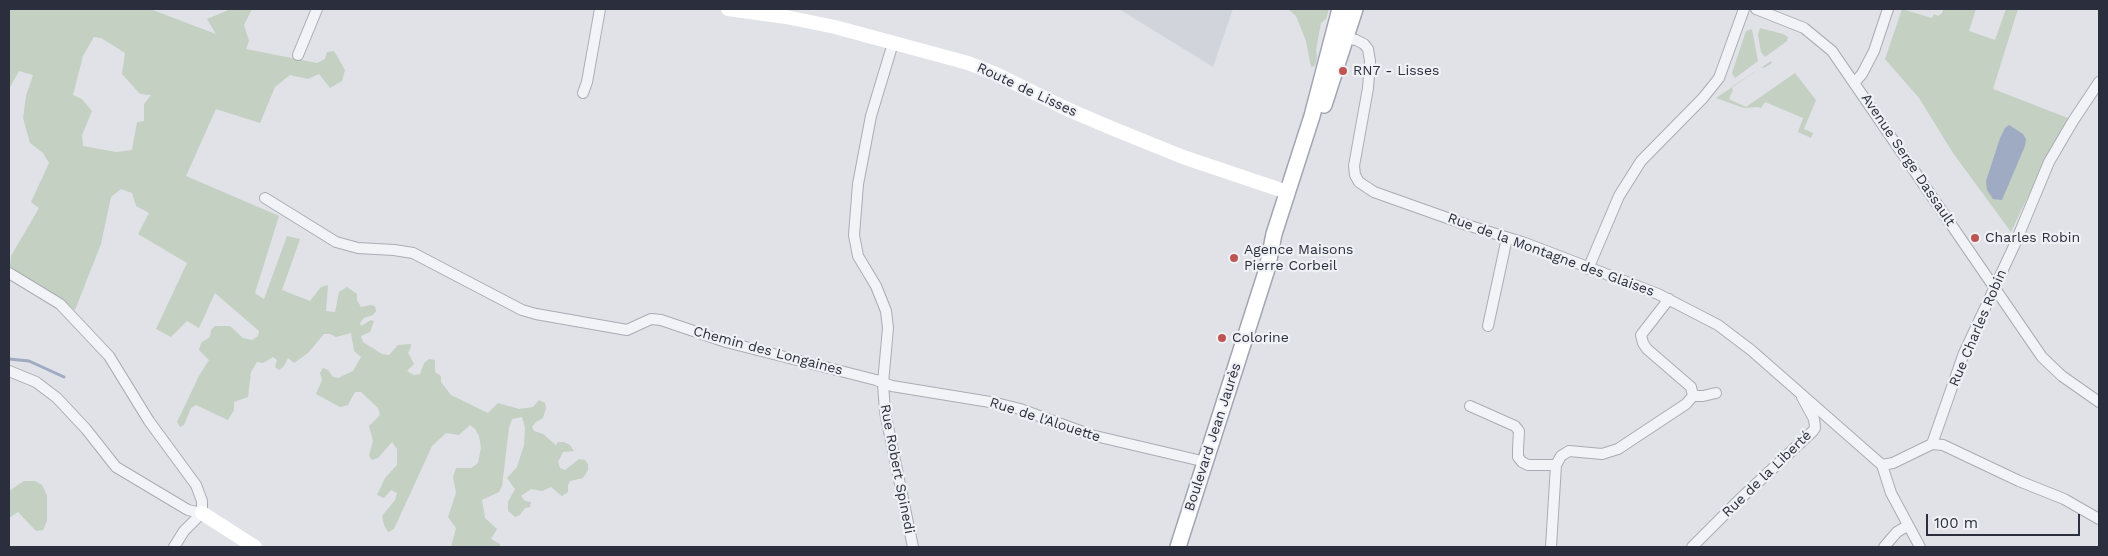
<!DOCTYPE html>
<meta charset="utf-8">
<style>
body{margin:0}
#map{position:relative;width:2108px;height:556px;overflow:hidden;background:#e0e2e7;font-family:"Work Sans",sans-serif}
canvas{display:block}
.frame{position:absolute;inset:0;border:10px solid #2b2e3d;pointer-events:none}
.scale{position:absolute;left:1926px;top:514px;width:154px;height:22px;box-sizing:border-box;border:2px solid #2b2e3d;border-top:0;padding-left:6px;font-size:15px;line-height:18px;white-space:nowrap;color:#2b2e3d;-webkit-text-stroke:4px #eff1f5;paint-order:stroke}
</style>
<div id="map">
<canvas width="2108" height="556"></canvas>
<div class="frame"></div>
<div class="scale">100 m</div>
</div>
<script>
const context = document.querySelector('canvas').getContext('2d');
context.lineJoin = 'round';
function fillPath(path, color) {
  context.fillStyle = color;
  context.fill(path, 'evenodd');
}
function shape(rows) {
  const path = new Path2D();
  for (const r of rows) {
    path.moveTo(r[0], r[1]);
    for (let i = 2; i < r.length; i += 2) path.lineTo(r[i], r[i + 1]);
  }
  return path;
}
function stroke(path, color, width, dash) {
  context.strokeStyle = color;
  context.lineWidth = width;
  context.lineCap = dash ? 'butt' : 'round';
  context.setLineDash(dash || []);
  context.stroke(path);
}
function write(font, color, halo, rows, align = 'center') {
  context.font = font + ' "Work Sans",sans-serif';
  context.lineWidth = 4.5;
  context.setLineDash([]);
  context.textBaseline = 'middle';
  context.strokeStyle = halo;
  context.fillStyle = color;
  for (const [text, x, y, turn = 0] of rows) {
    context.save();
    context.translate(x, y);
    context.rotate((+turn || 0) * Math.PI / 180);
    context.textAlign = isNaN(turn) ? turn : align;
    if (halo) context.strokeText(text, 0, 0);
    context.fillText(text, 0, 0);
    context.restore();
  }
}
const built = shape([
 [1119,9,1233,9,1213,67]
]);
const green = shape([
 [9,9,150,9,216,34,207,19,231,9,252,9,244,25,249,41,246,49,317,63,325,59,327,52,334,51,345,70,342,81,330,88,319,74,308,79,290,75,275,87,260,123,216,109,186,176,279,216,255,293,264,299,287,236,300,239,282,290,310,301,321,287,328,285,326,311,335,312,339,292,347,287,357,294,357,300,361,307,371,305,375,306,376,311,373,315,364,318,360,323,361,326,371,320,374,321,370,332,361,336,363,342,382,354,389,355,398,345,411,344,411,347,408,353,414,364,407,371,414,375,420,374,424,363,429,359,435,360,435,372,441,376,441,382,451,395,488,413,498,403,519,409,533,407,539,400,545,403,546,408,543,418,536,422,532,427,534,431,543,434,556,445,558,442,564,442,570,445,574,451,563,452,558,462,560,468,565,470,579,459,585,460,588,464,588,470,583,478,570,481,568,485,568,492,562,496,551,487,542,491,531,489,521,496,525,501,531,502,530,507,525,508,520,515,515,517,508,511,508,502,515,489,507,478,517,467,524,445,525,428,522,417,512,419,509,428,502,486,499,492,482,500,485,518,497,529,491,539,500,544,500,547,451,547,456,528,448,517,456,493,453,477,456,468,471,468,478,463,481,448,479,436,475,429,470,425,459,435,446,433,432,446,394,529,388,532,384,525,382,516,395,500,397,493,391,490,384,498,377,495,385,478,397,465,397,449,392,442,378,458,372,460,369,456,373,441,369,426,380,415,378,408,361,392,355,392,348,405,340,407,316,394,322,380,320,373,323,368,328,370,333,377,338,378,353,371,361,357,354,351,351,333,336,337,330,334,324,334,308,353,294,363,288,358,284,366,279,370,275,367,277,360,273,357,263,363,257,362,251,372,248,397,234,402,234,410,228,420,196,405,191,408,184,425,180,427,177,422,199,376,209,360,199,350,201,343,210,337,211,330,215,326,230,326,243,338,252,340,258,336,259,331,215,293,199,328,187,321,171,337,156,329,187,263,138,234,149,213,136,206,132,193,121,189,111,197,101,244,75,310,10,267,11,256,39,208,31,202,49,163,43,153,30,143,23,118,26,96,33,75,19,71,9,89],
 [94,37,101,38,125,53,122,74,140,94,151,95,144,104,144,121,137,122,132,150,116,152,83,146,82,135,92,111,82,99,73,95,83,56],
 [1288,9,1329,9,1326,19,1321,23,1316,50,1317,57,1315,66,1311,67,1306,41,1296,16],
 [1902,9,1932,18,1934,14,1938,16,1941,14,1944,9,1976,9,1969,31,1995,40,2006,9,2018,9,1993,89,2068,118,2049,152,2011,232,1953,153,1919,98,1885,59],
 [1760,28,1783,34,1788,37,1787,41,1765,57,1761,52,1758,35],
 [1752,29,1758,61,1735,78,1732,73,1746,31],
 [1771,61,1772,63,1764,68,1762,67,1731,87,1733,90,1729,99,1746,107,1795,73,1816,100,1804,129,1813,133,1811,138,1798,132,1803,118,1765,102,1761,108,1757,107,1744,108,1716,98],
 [24,481,35,481,42,485,47,495,47,521,43,530,36,531,18,512,9,518,9,491]
]);
const water = shape([
 [2009,125,2023,134,2026,139,2025,146,2002,200,1993,199,1987,190,1986,181,2000,138,2005,128]
]);
const stream = shape([
 [9,359,29,361,64,377]
]);
const street = shape([
 [1756,9,1804,28,1832,51,2042,357,2062,376,2099,402],
 [1345,38,1356,40,1364,44,1368,49,1370,61,1368,88,1354,166,1355,175,1359,182,1374,192,1467,225,1525,243,1658,294,1718,325,1751,350,1882,465,1891,493,1920,547],
 [893,43,871,116,858,184,854,235,858,256,876,286,886,311,888,328,883,383,885,412,913,547],
 [298,55,317,9],
 [1855,82,1862,74,1874,51,1888,9],
 [583,93,587,82,600,9],
 [265,198,336,242,358,248,394,250,413,253,522,310,536,314,627,330,651,319,661,320,726,342,876,380,892,386,996,403,1020,409,1091,435,1206,462],
 [1588,269,1619,196,1641,161,1703,98,1719,78,1744,9],
 [9,273,60,304,109,356,149,421,196,485,202,501,202,513],
 [1488,326,1507,238],
 [9,371,36,382,57,398,86,429,116,467,188,510,202,513],
 [1693,396,1703,396,1716,393],
 [1470,406,1515,426,1519,431,1518,450,1518,457,1522,462,1528,465,1556,465],
 [1932,444,1964,353,2014,246,2049,162,2073,121,2099,82],
 [1882,465,1893,463,1932,444,1943,445,2019,481,2064,499,2099,519],
 [174,547,184,531,202,513],
 [1551,547,1556,465,1561,456,1569,451,1602,454,1618,449,1686,404,1693,396,1691,387,1647,349,1643,343,1641,335,1669,299],
 [1692,547,1740,499,1813,431,1815,428,1814,419,1802,397],
 [1884,547,1897,532,1907,526]
]);
const secondary = shape([
 [728,9,786,17,835,27,968,63,996,74,1067,109,1109,127,1183,157,1287,192],
 [202,513,255,547]
]);
const primary = shape([
 [1324,105,1355,9],
 [1178,547,1267,269,1274,234,1312,116,1340,9]
]);
const markers = [
 [1343,71,5,"#be5553"],
 [1975,238,5,"#be5553"],
 [1234,258,5,"#be5553"],
 [1222,338,5,"#be5553"]
];
const poiNames = [
 ["RN7 - Lisses",1353,71],
 ["Charles Robin",1985,238],
 ["Agence Maisons",1244,250],
 ["Pierre Corbeil",1244,266],
 ["Colorine",1232,338]
];
const streetNames = [
 ["Route de Lisses",1027,90,25],
 ["Avenue Serge Dassault",1908,160,56],
 ["Rue de la Montagne des Glaises",1551,255,20],
 ["Rue Charles Robin",1978,328,-67],
 ["Chemin des Longaines",768,351,15],
 ["Rue de l'Alouette",1045,420,18],
 ["Boulevard Jean Jaurès",1213,437,-72],
 ["Rue Robert Spinedi",897,469,79],
 ["Rue de la Liberté",1767,474,-44]
];
fillPath(built, '#d2d4dc');
fillPath(green, '#c3d0c2');
fillPath(water, '#9fabc3');
stroke(stream, '#9fabc3', 3);
stroke(street, '#aaacb4', 12);
stroke(primary, '#a1a5b2', 18);
stroke(street, '#f2f3f6', 10);
stroke(secondary, '#fff', 14);
stroke(primary, '#fff', 15);
for (const [x, y, r, color] of markers) {
  const dot = new Path2D();
  dot.arc(x, y, r, 0, 2 * Math.PI);
  context.fillStyle = color;
  context.fill(dot);
  stroke(dot, '#eff1f5', 2);
}
write('14px', '#2b2e3d', '#eff1f5', poiNames, 'left');
write('14px', '#2b2e3d', '#eff1f5', streetNames);
</script>
